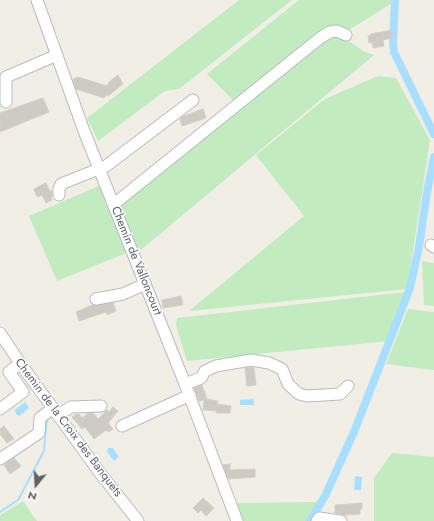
<!DOCTYPE html>
<style>
body{margin:0}
#map{position:relative;width:434px;height:521px;overflow:hidden;background:#f1eee6;font-family:Jost,sans-serif}
canvas{display:block}
.north{position:absolute;left:16px;top:465px;width:40px;height:40px;-webkit-text-stroke:3px #fff;paint-order:stroke;rotate:198deg;font-size:11px;font-weight:700;line-height:16px;text-align:center;color:#5d6268}
.north::after{content:'';display:block;margin:auto;width:14px;height:18px;background:#5d6268;clip-path:polygon(50% 0,100% 100%,50% 72%,0 100%)}
</style>
<div id="map">
<canvas width="434" height="521"></canvas>
<div class="north">N</div>
</div>
<script>
const context = document.querySelector('canvas').getContext('2d');
context.lineJoin = 'round';
function fillPath(path, color) {
  context.fillStyle = color;
  context.fill(path, 'evenodd');
}
function shape(rows) {
  const path = new Path2D();
  for (const r of rows) {
    path.moveTo(r[0], r[1]);
    for (let i = 2; i < r.length; i += 2) path.lineTo(r[i], r[i + 1]);
  }
  return path;
}
function stroke(path, color, width, dash) {
  context.strokeStyle = color;
  context.lineWidth = width;
  context.lineCap = dash ? 'butt' : 'round';
  context.setLineDash(dash || []);
  context.stroke(path);
}
function write(font, color, halo, rows, align = 'center') {
  context.font = font + ' Jost,sans-serif';
  context.lineWidth = 3;
  context.setLineDash([]);
  context.textBaseline = 'middle';
  context.strokeStyle = halo;
  context.fillStyle = color;
  for (const [text, x, y, turn = 0] of rows) {
    context.save();
    context.translate(x, y);
    context.rotate((+turn || 0) * Math.PI / 180);
    context.textAlign = isNaN(turn) ? turn : align;
    if (halo) context.strokeText(text, 0, 0);
    context.fillText(text, 0, 0);
    context.restore();
  }
}
const green = shape([
 [239,0,292,0,179,89,165,91,98,141,87,118],
 [299,0,393,0,392,3,349,30,327,26,234,101,207,74],
 [330,33,341,36,365,52,374,55,136,254,116,203],
 [378,76,396,78,430,140,407,289,189,311,304,216,256,155,325,99],
 [101,185,129,252,57,281,29,216],
 [422,261,434,263,434,306,424,305],
 [406,292,388,341,187,361,176,325,177,318],
 [408,309,434,312,434,370,386,364],
 [392,453,434,457,434,521,374,521,374,478],
 [23,501,37,521,0,521,0,515],
 [319,502,308,521,242,521,236,503]
]);
const water = shape([
 [254,399,254,405,240,405,240,400],
 [25,402,29,408,19,416,16,414,15,410],
 [108,448,113,448,119,457,114,461,107,452],
 [355,476,362,477,361,490,354,490]
]);
const stream = shape([
 [0,512,18,500,44,451,47,417]
]);
const canal = shape([
 [395,0,393,42,394,52,434,134],
 [310,521,325,496,354,432,410,288,419,247,427,192,434,157]
]);
const building = shape([
 [392,30,392,38,383,40,384,46,373,48,372,42,369,43,368,36,371,35,371,34,392,30],
 [118,75,123,84,108,96,107,94,104,98,76,89,73,79,78,77,107,86,109,82,118,75],
 [43,98,49,112,0,132,0,113,43,98],
 [203,109,206,118,182,126,180,119,184,116,203,109],
 [46,183,50,191,51,190,52,192,52,196,51,197,52,200,46,203,42,195,37,197,34,189,46,183],
 [181,296,183,305,163,308,162,300,181,296],
 [113,303,116,311,107,315,106,312,79,321,76,312,93,305,113,303],
 [251,367,254,368,256,385,247,386,245,368,251,367],
 [202,385,207,399,206,399,218,401,217,404,231,406,230,413,216,413,217,411,203,410,204,400,199,401,194,388,202,385],
 [113,407,118,411,108,423,113,429,108,432,106,430,94,439,85,427,82,429,72,417,77,414,79,414,82,418,88,413,93,413,98,419,107,410,109,412,113,407],
 [4,426,14,439,7,443,0,434,0,429,4,426],
 [14,458,21,466,10,474,4,465,14,458],
 [230,464,230,470,255,469,255,477,228,479,223,465,230,464],
 [203,498,214,508,206,516,201,510,198,513,193,508,203,498],
 [362,503,362,509,360,510,360,514,344,515,335,513,335,505,362,503]
]);
const minor = shape([
 [37,0,84,131,185,384,237,521],
 [6,102,6,77,57,55],
 [59,195,59,189,61,184,106,166,193,100],
 [114,204,320,38,330,32,337,31,346,35],
 [431,245,434,247],
 [96,299,123,294,145,284],
 [0,333,20,363,100,473,138,521],
 [185,384,201,378,205,371,216,366,251,360,269,363,282,369,288,384,299,394,307,396,340,394,348,386],
 [0,409,23,392,9,372,20,363],
 [58,415,71,407,101,406],
 [122,426,190,395],
 [0,459,39,433,40,418,53,408],
 [317,521,319,518,341,521]
]);
const streetNames = [
 ["Chemin de Valloncourt",136,261,68],
 ["Chemin de la Croix des Banquets",68,428,53]
];
fillPath(green, '#c2ebc0');
fillPath(water, '#a8deff');
stroke(stream, '#a8deff', 2);
stroke(canal, '#a8deff', 8);
fillPath(building, '#cecac4');
stroke(building, '#d7cfc3', 1);
stroke(minor, '#b8bcc0', 13);
stroke(minor, '#fff', 11);
write('12px', '#5d6268', '#fff', streetNames);
</script>
